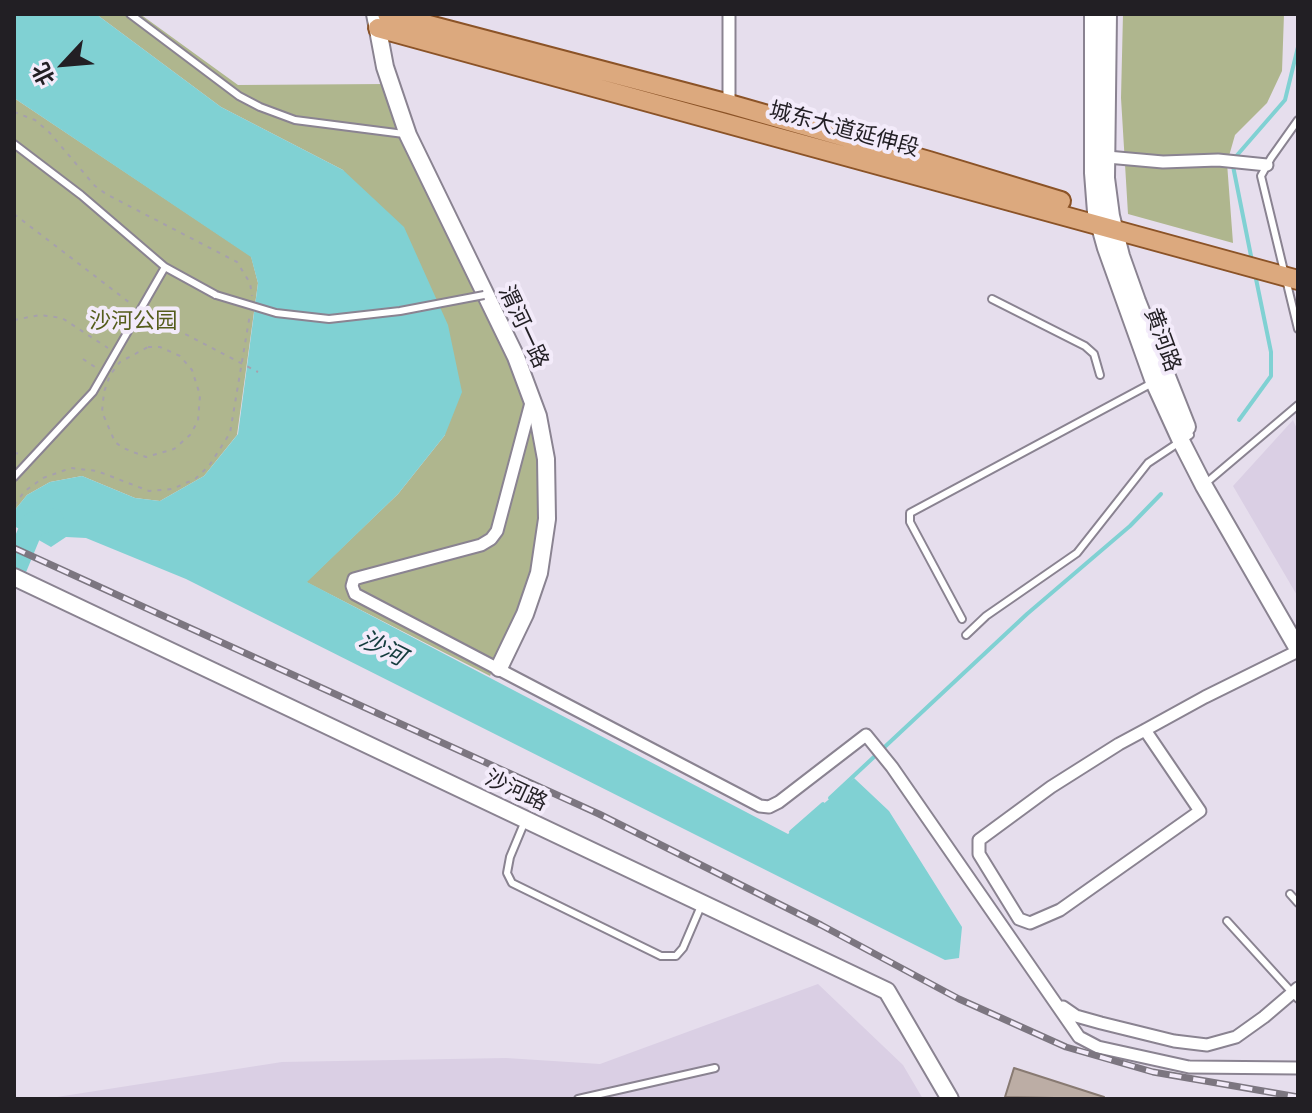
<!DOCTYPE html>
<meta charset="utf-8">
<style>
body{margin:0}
#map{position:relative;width:1312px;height:1113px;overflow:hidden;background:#e6deed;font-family:"Noto Sans","Noto Sans SC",sans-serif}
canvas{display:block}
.frame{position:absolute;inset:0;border:16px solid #221f24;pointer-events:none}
.north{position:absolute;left:24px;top:24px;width:80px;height:80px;-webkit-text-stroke:6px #f3ebfa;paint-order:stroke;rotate:244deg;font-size:22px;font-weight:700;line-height:32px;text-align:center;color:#221f24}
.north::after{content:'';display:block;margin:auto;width:28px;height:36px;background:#221f24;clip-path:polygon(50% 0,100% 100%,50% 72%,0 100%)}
</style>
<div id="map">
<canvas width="1312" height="1113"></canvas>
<div class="frame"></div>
<div class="north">北</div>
</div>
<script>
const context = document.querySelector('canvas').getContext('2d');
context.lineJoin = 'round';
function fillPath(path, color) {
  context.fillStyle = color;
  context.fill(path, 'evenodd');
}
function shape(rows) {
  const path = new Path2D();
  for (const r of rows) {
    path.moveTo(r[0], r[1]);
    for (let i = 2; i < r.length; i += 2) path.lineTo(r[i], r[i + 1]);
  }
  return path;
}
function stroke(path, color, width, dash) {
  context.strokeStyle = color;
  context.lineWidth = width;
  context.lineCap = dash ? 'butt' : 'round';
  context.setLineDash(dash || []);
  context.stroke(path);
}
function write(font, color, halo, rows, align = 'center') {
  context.font = font + ' "Noto Sans","Noto Sans SC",sans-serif';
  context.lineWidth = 8;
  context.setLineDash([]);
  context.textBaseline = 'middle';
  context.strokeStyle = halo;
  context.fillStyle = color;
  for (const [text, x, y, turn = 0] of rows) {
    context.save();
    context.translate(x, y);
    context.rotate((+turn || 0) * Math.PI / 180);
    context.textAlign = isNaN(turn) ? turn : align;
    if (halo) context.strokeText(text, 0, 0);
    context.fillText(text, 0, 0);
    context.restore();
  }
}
const built = shape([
 [1293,420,1298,431,1298,597,1233,486],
 [818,984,903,1065,923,1099,44,1099,282,1062,506,1058,600,1064]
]);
const green = shape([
 [96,14,140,14,238,85,385,84,525,399,541,458,542,514,536,556,521,610,490,676,306,582,398,494,445,435,343,170,221,107],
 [1123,14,1284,14,1282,71,1267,103,1235,135,1227,163,1233,243,1128,214,1121,98],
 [14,98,251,256,258,283,237,435,204,476,160,501,135,498,82,476,50,482,27,495,14,511]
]);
const water = shape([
 [14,14,96,14,221,107,343,170,404,227,448,325,462,392,445,435,398,494,307,582,788,834,854,778,889,811,962,927,959,958,945,960,186,579,86,538,66,537,51,547,14,526,14,511,27,495,50,482,82,476,135,498,160,501,204,476,238,434,258,283,251,257,14,98]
]);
const stream = shape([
 [1252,261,1232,161,1285,100,1298,47],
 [1239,420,1271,376,1271,352,1255,274],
 [830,798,1027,614,1130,526,1161,494],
 [791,832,823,804]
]);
const river = shape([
 [14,570,33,524,52,520]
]);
const building = shape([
 [1014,1068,1104,1097,1104,1099,1005,1097,1014,1068]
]);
const path = shape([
 [14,112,35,120,49,132,95,186,106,194,237,262,250,283,252,296],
 [14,214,130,303],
 [14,320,40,315,62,318,108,348],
 [148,347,160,347,180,356,192,370,200,395,198,421,190,435,174,449,146,457,123,448,115,442,102,412,104,392,110,375,120,362,148,347],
 [83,359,95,367],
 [14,453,21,454],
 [14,505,25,491,43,478,71,468,97,471,149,491,172,489,195,479,209,466,230,433,250,314]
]);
const lane = shape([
 [130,14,239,96,260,107,295,120,404,134],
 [1298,120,1271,158,1261,176,1298,329],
 [14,144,81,195,165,267,216,295],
 [992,299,1085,346,1094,354,1100,375],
 [14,477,93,392,165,267],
 [1206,483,1298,405],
 [962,619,910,522,910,513,1154,382],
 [966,635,986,616,1077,553,1148,463,1190,435],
 [525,821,510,857,507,873,512,883,661,956,676,956,683,948,701,906],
 [1290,894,1298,903],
 [1227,921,1298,999],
 [578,1099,715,1068]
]);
const street = shape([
 [729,104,729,14],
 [1107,157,1163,162,1218,160,1267,165],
 [532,399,497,531,491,539,481,545,361,577,354,579,352,586,355,594,760,806,769,807,779,802,866,735,892,767,1079,1037,1098,1047,1189,1067,1298,1068],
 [1145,730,1200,811,1060,910,1030,923,1019,919,979,854,979,840,1051,787,1119,744,1145,730,1205,697,1298,651],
 [1063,1007,1076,1016,1101,1023,1174,1041,1207,1045,1236,1037,1264,1017,1298,988]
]);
const secondary = shape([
 [375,14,385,67,408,135,516,357,538,416,546,459,547,519,539,573,525,614,499,668],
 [1093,14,1093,173,1096,212,1106,248,1154,382,1181,441,1204,486,1298,649],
 [1108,14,1106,178,1111,216,1121,256,1137,301,1187,427],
 [14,577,887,991,950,1099]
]);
const primary = shape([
 [387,14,729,104,929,161,1061,201],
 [378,28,1298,280]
]);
const rail = shape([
 [14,548,599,814,821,925,959,999,1066,1047,1153,1072,1298,1097]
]);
const pathBridge = shape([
 [141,311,258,372]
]);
const laneBridge = shape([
 [216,295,276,313,329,319,400,311,484,295]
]);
const streetNames = [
 ["城东大道延伸段",844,130,15],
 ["渭河一路",523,327,65],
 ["黄河路",1162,340,70],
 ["沙河路",516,791,25]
];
const parkNames = [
 ["沙河公园",133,322]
];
const waterNames = [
 ["沙河",382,649,27]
];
fillPath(built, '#dacfe4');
fillPath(green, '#afb68e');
fillPath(water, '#80d1d3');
stroke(stream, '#80d1d3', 4);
stroke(river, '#80d1d3', 24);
fillPath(building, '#bcada5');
stroke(building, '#887a72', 2);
stroke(lane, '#8a8391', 10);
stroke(street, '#8a8391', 15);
stroke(secondary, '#8a8391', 20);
stroke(primary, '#8b5327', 22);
stroke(path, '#a6a0ac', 2, [4, 6]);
stroke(lane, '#fff', 6);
stroke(street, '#fff', 11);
stroke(secondary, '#fff', 16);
stroke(primary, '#dca97e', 18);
stroke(rail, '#7c7680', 7);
stroke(rail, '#f3ebfa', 4, [12]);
stroke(laneBridge, '#8a8391', 10, []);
stroke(pathBridge, '#a6a0ac', 2, [4, 6]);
stroke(laneBridge, '#fff', 6);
write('22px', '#221f24', '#f3ebfa', streetNames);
write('22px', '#555d1c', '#f3ebfa', parkNames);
write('italic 24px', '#153c3e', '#f3ebfa', waterNames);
</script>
